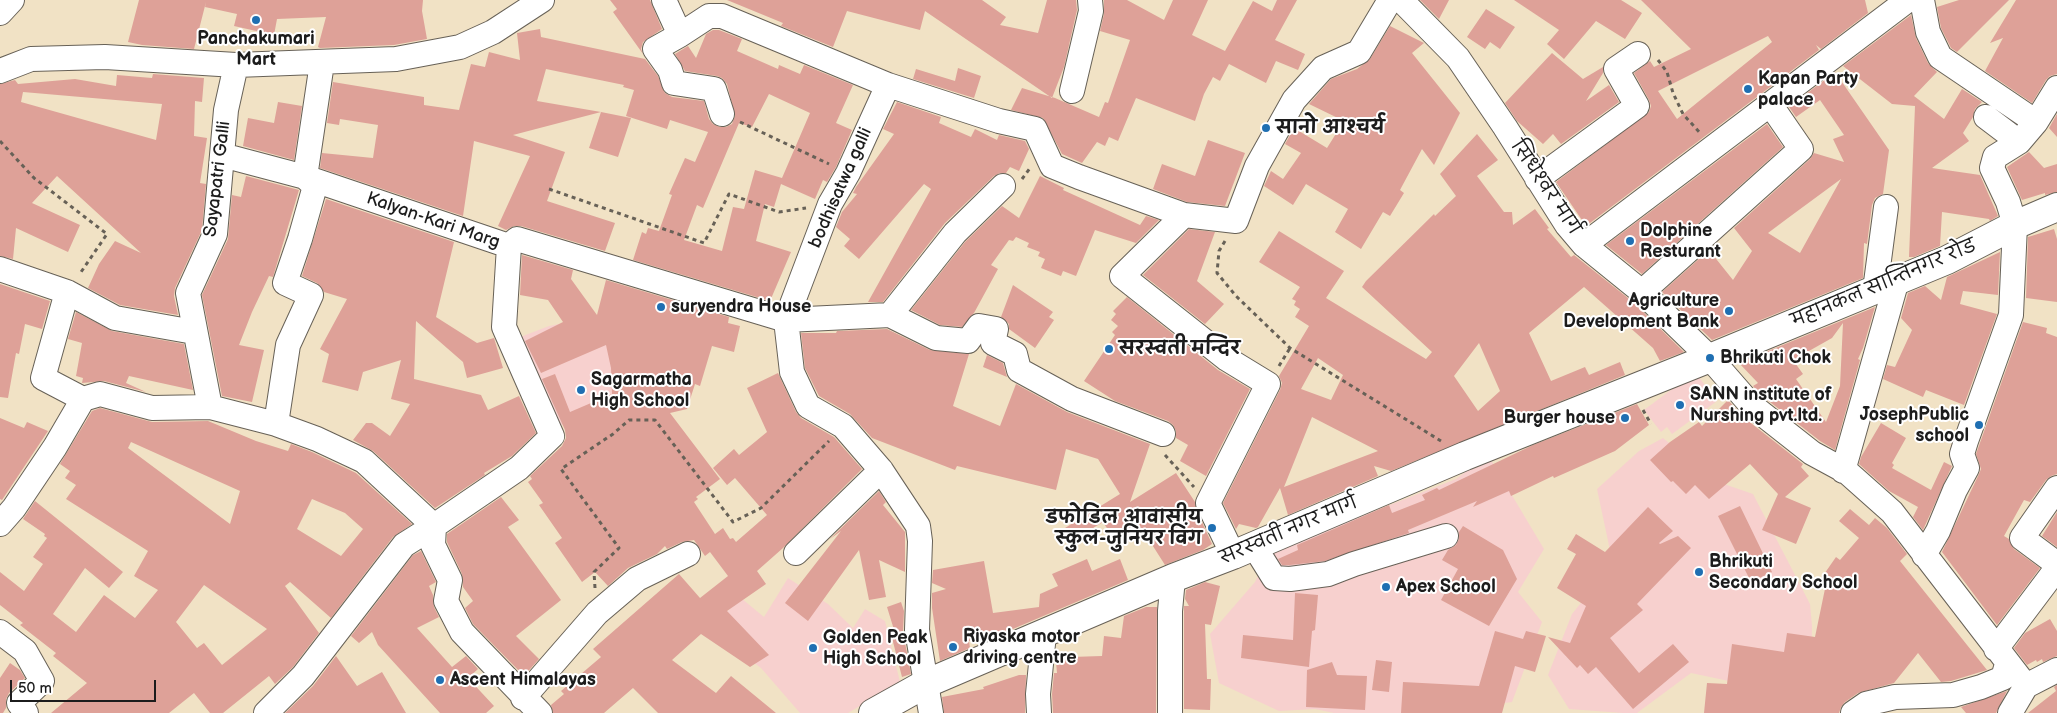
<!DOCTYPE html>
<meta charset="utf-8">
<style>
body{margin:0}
#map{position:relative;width:2057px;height:713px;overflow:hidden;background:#f1e2c5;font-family:"Balsamiq Sans",sans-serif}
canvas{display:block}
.scale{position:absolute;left:10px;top:680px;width:146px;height:22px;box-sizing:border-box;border:2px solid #1c1c1c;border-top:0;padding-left:6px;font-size:15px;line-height:18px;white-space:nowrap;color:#1c1c1c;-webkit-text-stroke:4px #fff;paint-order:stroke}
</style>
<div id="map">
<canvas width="2057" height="713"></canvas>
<div class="scale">50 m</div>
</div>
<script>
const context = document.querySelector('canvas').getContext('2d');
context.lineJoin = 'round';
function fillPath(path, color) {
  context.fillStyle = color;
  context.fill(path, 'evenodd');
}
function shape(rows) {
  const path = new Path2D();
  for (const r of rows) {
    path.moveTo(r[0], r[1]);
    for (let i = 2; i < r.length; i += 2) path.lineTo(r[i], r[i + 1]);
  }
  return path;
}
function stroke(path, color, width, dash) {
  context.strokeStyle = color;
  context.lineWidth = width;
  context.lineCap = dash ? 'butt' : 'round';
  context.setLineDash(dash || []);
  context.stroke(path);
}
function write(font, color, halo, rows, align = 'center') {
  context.font = font + ' "Balsamiq Sans","Playpen Sans Deva",sans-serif';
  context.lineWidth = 4;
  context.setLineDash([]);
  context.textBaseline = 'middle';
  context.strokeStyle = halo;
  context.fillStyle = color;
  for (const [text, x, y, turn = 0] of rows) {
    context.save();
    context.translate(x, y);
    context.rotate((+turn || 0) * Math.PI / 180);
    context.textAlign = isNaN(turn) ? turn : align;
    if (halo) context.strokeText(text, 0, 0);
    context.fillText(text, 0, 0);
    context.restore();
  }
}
const built = shape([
 [608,314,628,402,572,419,551,431,510,341,549,326],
 [1695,372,1717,401,1672,434,1667,427,1661,432,1644,410],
 [1663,438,1679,451,1724,484,1753,494,1810,604,1812,626,1811,687,1795,695,1691,673,1637,713,1623,713,1569,709,1548,675,1572,614,1597,583,1611,555,1597,489,1639,451],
 [1488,455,1544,549,1518,592,1542,622,1512,702,1427,713,1334,713,1315,709,1279,711,1219,683,1210,634,1255,582,1270,552,1456,479],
 [788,578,828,604,853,628,865,609,885,621,900,682,848,713,800,713,761,668,709,629,741,598,764,617]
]);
const building = shape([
 [139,0,423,0,422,11,427,39,394,45,320,48,318,47,326,17,277,19,274,35,234,26,237,14,205,7,206,2,194,49,142,45,128,42],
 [610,0,650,0,662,29,643,42,641,49,643,54,613,12,617,9],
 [727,0,982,0,1006,17,1000,25,1038,33,1047,0,1076,0,1077,10,1064,67,1052,98,925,11,920,30,847,11,833,47,781,26,783,23],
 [1104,0,1127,0,1164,20,1173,0,1208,0,1192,35,1225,51,1253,1,1272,11,1277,0,1297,0,1275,40,1305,54,1298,70,1276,61,1266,83,1229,64,1220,81,1213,77,1204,94,1195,121,1136,98,1118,141,1109,137,1105,146,1097,142,1082,163,1062,154,1043,118,1011,110,1022,88,1055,98,1099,117,1105,102,1108,103,1130,40,1100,31,1104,14],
 [1420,0,1449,0,1439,19],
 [1514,0,1621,0,1642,13,1625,39,1596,21,1564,59,1547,44,1559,30],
 [1641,0,1865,0,1868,13,1821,49,1816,45,1819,50,1586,226,1556,182,1649,112,1651,106,1649,100,1634,73,1650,61,1654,67,1691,49],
 [1768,36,1772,42,1677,119,1658,91],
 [1959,0,2009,0,1957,52,1951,48,1941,28,1937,7],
 [2016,0,2057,0,2057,74,2050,76,2046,80,2032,103,1985,71,2003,38,1990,43],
 [1486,9,1515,27,1500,49,1490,42,1485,49,1467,37],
 [1911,15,1916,38,1928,63,1937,72,1914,96,1944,119,1962,89,1982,102,1975,109,1973,117,1963,133,1969,141,1932,168,1980,175,1998,216,1990,221,1989,219,1942,212,1940,246,1914,257,1909,257,1915,106,1892,104,1843,66],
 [1390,26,1424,43,1412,53,1460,113,1434,165,1422,149,1400,190,1404,193,1390,216,1383,212,1361,249,1335,232,1348,209,1306,184,1293,205,1264,186,1271,171,1283,179,1301,153,1285,144,1294,128,1327,148,1344,121,1309,104,1331,79,1357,69,1370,59],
 [540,29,541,37,645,59,658,76,665,93,672,97,704,101,709,119,713,124,720,127,726,127,732,124,735,116,727,84,722,78,717,76,685,71,675,54,688,46,696,58,706,34,713,30,719,30,742,39,737,51,778,69,779,65,800,74,804,65,853,85,836,123,852,130,836,167,827,182,823,180,815,199,781,184,774,207,765,204,756,241,791,252,770,301,633,260,642,232,646,234,648,228,659,231,672,195,669,194,685,158,695,162,708,132,670,120,667,129,626,116,634,90,623,87,624,85,546,69,537,101,601,112,513,135,565,152,547,201,615,223,605,251,521,226,514,226,506,230,498,226,530,156,474,141,463,216,320,168,322,153,373,158,378,125,340,119,339,125,327,123,333,82,424,97,424,105,459,110,471,64,485,67,489,52,520,60,517,33],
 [769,94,810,113,782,178,755,170,744,209,733,207,722,251,684,240,697,205,703,208,739,123,752,127],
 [1552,53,1583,79,1603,67,1603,73,1586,101,1609,85,1619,102,1561,144,1553,134,1543,144,1517,121,1505,103],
 [958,68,981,76,974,98,913,79,916,69,955,81],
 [1835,72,1889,150,1883,194,1875,198,1872,205,1867,244,1864,243,1863,278,1712,340,1662,292,1709,250,1733,280,1752,251,1734,228,1810,159,1814,153,1844,162,1833,139,1844,135,1820,100,1796,117,1789,107],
 [1841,179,1800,253,1768,233,1788,218],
 [153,74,204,78,202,102,195,101,194,136,207,138,200,183,206,184,202,230,175,288,174,296,178,315,120,305,88,288,99,264,115,241,141,253,57,176,32,203,80,225,68,252,16,228,13,259,0,256,0,84,15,80,18,84,75,79,116,86,117,75,152,78],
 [23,92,162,104,156,140,21,102],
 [278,102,302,106,294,160,243,146,248,118,274,123],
 [897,102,941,117,939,123,971,137,975,129,997,140,999,135,1025,141,1029,149,1019,171,1010,167,1006,173,1000,173,994,176,945,223,883,302,868,302,931,189,924,184,859,259,844,246,850,239,836,227,842,212,857,194,853,193,856,187,894,134,883,129],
 [601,112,631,118,618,157,589,148],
 [2057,114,2057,137,2049,128],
 [1767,124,1783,147,1642,274,1606,245],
 [1477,134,1498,160,1477,176,1504,212,1512,212,1513,225,1535,209,1549,228,1547,229,1571,257,1574,255,1633,302,1684,352,1660,361,1653,348,1584,287,1529,333,1551,381,1585,367,1589,375,1620,362,1625,375,1391,471,1374,466,1378,476,1288,515,1280,488,1258,527,1256,528,1239,524,1236,529,1223,503,1280,390,1282,383,1279,376,1309,326,1295,317,1300,309,1294,305,1296,301,1292,299,1300,287,1259,262,1279,231,1344,271,1326,298,1426,359,1432,352,1362,287,1366,281,1434,214,1435,216,1456,196,1440,174],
 [1479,343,1500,391,1478,411,1454,376],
 [1318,358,1343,375,1331,400,1301,389],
 [1312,417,1378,451,1284,487],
 [1208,140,1245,153,1225,206,1187,202,1153,189,1162,164,1195,176],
 [2029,152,2044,168,2057,164,2057,192,2045,195,2045,193,2022,200,2007,167],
 [246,176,299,190,273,277,269,276,252,312,239,345,264,350,252,402,222,396,202,295,228,239,232,195,241,197],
 [1040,176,1064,188,1063,190,1140,225,1146,216,1159,220,1136,243,1095,230,1076,276,1063,271,1061,276,1041,268,1045,259,1038,256,1040,252,1027,247,1029,243,1016,237,1013,241,1009,240,991,265,998,269,974,313,962,327,940,325,911,310,965,242,1002,206,1019,218],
 [326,199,454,242,436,317,477,343,494,338,503,368,467,378,463,362,416,321,414,379,481,395,488,410,519,396,536,433,512,456,484,473,485,475,435,508,373,451,353,440,366,423,372,423,390,436,410,404,391,399,401,360,363,372,358,391,322,382,329,354,320,349,347,299,324,292,317,283,302,276],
 [1189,229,1215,232,1197,281,1224,304,1205,324,1143,275],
 [2054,229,2057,239,2057,302,2026,298,2028,237],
 [2000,252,1998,295,1963,291,1960,304,1997,314,1964,405,1926,390,1923,397,1883,379,1887,365,1895,367,1912,330,1901,318,1908,293,1925,286,1941,300,1947,277],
 [522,255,573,270,571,279,597,315,606,280,729,317,728,323,740,326,734,352,712,346,700,386,695,384,687,409,670,413,720,479,696,497,698,499,694,502,715,534,723,528,730,539,733,538,736,542,767,515,735,478,727,485,713,468,734,449,739,455,767,432,747,388,778,373,796,412,801,418,834,437,862,469,783,548,757,571,766,584,727,611,769,655,750,667,701,634,672,660,716,693,731,676,776,713,658,713,633,688,604,713,553,713,551,705,564,694,561,691,601,657,593,649,679,574,700,598,728,576,710,552,705,556,694,540,682,542,667,549,665,546,657,554,628,568,608,586,595,572,582,582,555,543,562,538,539,505,543,503,528,482,532,479,530,476,562,446,566,438,565,430,542,379,555,374,570,412,612,394,611,368,606,345,541,373,525,341,563,322,548,300,520,295],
 [0,284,50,301,42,329,25,324,19,354,16,353,8,398,0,397],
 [1013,285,1053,312,1049,317,1054,320,1035,348,1009,329,1009,324,1001,317],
 [1127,297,1218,370,1250,389,1206,476,1180,461,1188,445,1176,438,1176,431,1173,425,1168,421,1115,401,1084,381,1115,335,1112,332,1118,326,1111,320,1116,314,1113,311],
 [1875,307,1863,348,1858,359,1860,360,1835,450,1820,441,1761,395,1753,386,1758,383,1739,363],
 [1843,323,1840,386,1826,422,1796,379,1803,374,1793,360,1832,338],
 [76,312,112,331,184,344,193,390,129,376,126,383,146,392,104,381,82,383,83,378,76,376,82,343,68,339],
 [2023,322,2047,328,2046,333,2057,337,2057,474,2051,476,2046,480,2030,502,2024,500,2004,536,2009,539,2014,549,2040,568,1997,625,1942,552,1979,474,1981,469,1976,454],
 [887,329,930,350,969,354,953,406,1000,426,1016,384,1067,412,1150,444,1130,502,1176,473,1195,502,1196,509,1212,544,1203,550,1165,565,1144,532,1119,547,1103,522,1073,540,1065,528,1120,494,1098,459,1066,449,1056,490,957,466,955,470,872,438,850,414,819,396,805,368,801,333,836,333,837,331],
 [987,355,1003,363,1007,377,983,367],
 [1728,400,1742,416,1803,464,1801,467,1809,476,1785,497,1811,508,1796,544,1762,530,1778,494,1750,464,1709,499,1695,485,1686,494,1673,481,1671,482,1650,460,1670,442,1699,422,1702,426],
 [1637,404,1649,425,1615,451,1554,478,1553,476,1511,496,1509,491,1473,507,1477,501,1408,530,1409,533,1325,561,1290,565,1282,565,1278,559,1298,550,1297,545,1389,505,1392,513,1425,500,1422,495,1437,488,1439,490,1533,445],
 [100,408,152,422,208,421,256,441,288,451,291,444,312,452,356,473,412,524,393,537,331,618,290,582,285,586,319,633,293,667,275,684,269,676,223,713,210,713,194,693,169,713,51,713,87,683,53,656,56,653,20,625,23,623,0,605,0,572,24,591,43,564,33,557,47,538,44,536,45,534,23,519,35,501,123,572,109,588,85,568,53,614,76,632,104,595,135,618,158,590,134,576,148,551,66,499,76,485,65,478,70,471,60,464,92,411],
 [131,442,240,491,230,524,128,448],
 [312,499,345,513,363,529,341,556,297,529],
 [204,585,267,629,222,665,204,643,197,648,176,622],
 [0,418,24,428,27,422,48,431,2,500,0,499],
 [1881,423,1906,438,1892,463,1894,465,1892,468,1931,490,1944,462,1952,466,1923,530,1913,517,1918,507,1889,491,1859,464,1861,457],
 [879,491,886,502,883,505,905,532,905,572,879,560,886,597,869,600,859,550,808,621,785,603,841,531,830,539],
 [501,497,519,520,508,527,561,600,516,636,539,659,524,676,473,624,465,608,473,601,463,587,462,574,447,542,447,534],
 [1740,506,1772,572,1751,582,1718,516],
 [1648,507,1673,531,1659,543,1660,544,1678,536,1691,548,1637,604,1643,610,1610,638,1639,673,1673,644,1689,662,1633,709,1596,667,1588,674,1580,665,1577,668,1548,637,1570,643,1586,606,1557,588,1576,554,1567,549,1576,534,1605,552],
 [1850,509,1869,525,1875,518,1887,528,1907,554,1900,561,1987,670,1951,681,1941,682,1918,653,1894,683,1858,693,1845,702,1841,707,1839,713,1704,713,1707,683,1727,684,1732,644,1784,652,1787,633,1815,637,1826,584,1820,580,1836,557,1840,560,1859,538,1839,521],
 [2057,512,2057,547,2042,536],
 [1463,526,1503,550,1517,579,1489,626,1441,600,1458,569,1442,560,1448,550,1456,545,1459,539,1459,532],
 [421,551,436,582,429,586,433,595,434,607,439,617,417,628,452,667,466,656,478,669,468,678,494,706,486,713,440,713,378,645,372,632,359,643,351,636,413,555],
 [1087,559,1092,571,1120,559,1128,580,987,640,969,641,970,648,940,661,932,608,932,593,946,589,932,583,933,570,984,561,993,613,1039,607,1040,594,1058,586,1052,574],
 [1205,582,1220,586,1211,625,1205,624,1207,679,1211,679,1210,710,1184,709,1184,606,1189,606,1185,599,1186,590],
 [1295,593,1318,595,1315,630,1312,631,1309,667,1241,658,1243,635,1293,640],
 [901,602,904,611,903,632,911,674,902,677,891,634,895,633,887,607],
 [1146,607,1157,607,1156,713,1053,713,1052,694,1054,673,1057,673,1056,662,1071,657,1102,656,1104,636,1121,638,1124,616],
 [2050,619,2057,631,2057,656,2043,662,2042,659,2037,662,2036,660,2027,665,2014,648,2025,633],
 [1495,631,1523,639,1526,631,1546,636,1535,672,1515,666,1502,713,1401,713,1403,682,1479,686],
 [336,656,357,686,382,672,406,713,285,713,313,686],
 [1376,660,1392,662,1389,692,1372,690],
 [1332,662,1337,675,1367,676,1365,710,1306,707,1307,670],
 [10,663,20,670,25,678,9,693,6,699,6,708,3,713,0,713,0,678],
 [1019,675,1026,675,1025,713,944,713,942,697,984,689,983,687],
 [2057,685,2057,713,2028,713,2056,691,2054,687],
 [2007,691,1996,713,1966,713,1961,707]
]);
const path = shape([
 [1658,60,1667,72,1673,93,1683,114,1700,133],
 [740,122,829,164],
 [0,141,34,178,107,234,79,275],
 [1022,179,1030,168],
 [549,189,704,243,729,194,779,212,806,208],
 [1225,241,1219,251,1217,273,1236,296,1290,348,1441,441],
 [1279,366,1290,348],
 [1643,410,1651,424],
 [1165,455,1194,487],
 [595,588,594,572,619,548,561,469,613,434,629,420,655,420,733,522,761,508,829,441]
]);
const minor = shape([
 [664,0,680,35,709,16,722,16,888,85,999,121,1035,129,1052,166,1079,177,1184,215,1236,221,1257,166,1294,100,1323,68,1359,52,1390,0],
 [1401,0,1458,58,1505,127,1567,225,1584,245,1642,292,1710,358,1751,405,1812,453,1847,472,1892,512,2026,686],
 [1922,0,1928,32,1940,57,2036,122],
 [0,13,12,0],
 [680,35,655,49,670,70,674,83,714,89,722,114],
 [0,71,31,59,105,57,236,65,396,59,460,47,493,32,542,0],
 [888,85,848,173,830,204,786,320,792,372,808,406,843,426,881,470,918,526,920,541,917,630,931,713],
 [1072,91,1091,11,1090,0],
 [1986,117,2019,142],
 [222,155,305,177,509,246,517,239,786,320,890,315,936,338,968,341,979,326,996,329,993,343,1015,354,1019,370,1072,399,1163,434],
 [1537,179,1637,106,1616,69,1638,54],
 [1184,215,1122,276,1227,359,1268,384,1208,503,1233,555],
 [1584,245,1908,0],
 [509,246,504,327,552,436,519,468,434,526,433,545,450,580,446,601,462,632,540,713],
 [0,269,67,292,115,318,194,332],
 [1875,290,1886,207],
 [1642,292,1801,149,1770,104],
 [890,315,955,233,1003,186],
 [83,399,100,394,152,408,210,407,276,424,317,439,364,461,434,526,404,545,303,676,266,713],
 [210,407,188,293,215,234,226,110,236,65],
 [276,424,288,345,311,295,285,283,300,239,315,186,305,177,322,63],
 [1843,471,1897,280],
 [2057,488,2022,538,2057,564],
 [0,524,14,508,55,447,83,399,43,378,67,292],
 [1254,546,1274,578,1290,579,1328,574,1354,564,1446,536],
 [796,553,881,470],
 [1924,555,1938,531,1955,490,1967,468,1962,454,1966,441,2011,315,2015,225,2008,202,1992,168,1995,157,2019,142,2036,122,2057,88],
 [0,632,25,651,42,681,19,703,26,713],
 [1996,649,2057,568],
 [523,698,597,613,637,579,688,554],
 [1039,713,1038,694,1044,634],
 [1170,713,1170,611,1173,578],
 [1853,713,1866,704,1895,697,1953,695,1981,687,2003,678,2007,664],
 [2010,713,2026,686,2057,670]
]);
const major = shape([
 [873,713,925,684,1173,578,1233,555,1465,456,1710,358,1947,260,2015,225,2057,207]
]);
const markers = [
 [256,20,5,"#1f6fb2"],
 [1748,89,5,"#1f6fb2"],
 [1266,128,5,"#1f6fb2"],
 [1630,241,5,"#1f6fb2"],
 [661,307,5,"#1f6fb2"],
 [1729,311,5,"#1f6fb2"],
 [1109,349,5,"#1f6fb2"],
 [1710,358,5,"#1f6fb2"],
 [581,390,5,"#1f6fb2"],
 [1680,405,5,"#1f6fb2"],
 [1625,418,5,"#1f6fb2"],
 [1979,425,5,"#1f6fb2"],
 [1212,528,5,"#1f6fb2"],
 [1699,572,5,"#1f6fb2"],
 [1386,587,5,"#1f6fb2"],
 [953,647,5,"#1f6fb2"],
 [813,648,5,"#1f6fb2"],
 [440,680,5,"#1f6fb2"]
];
const poiNames = [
 ["Panchakumari",256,39,"center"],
 ["Mart",256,60,"center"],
 ["Kapan Party",1758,79],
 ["palace",1758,100],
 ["सानो आश्चर्य",1276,128],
 ["Dolphine",1640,231],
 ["Resturant",1640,252],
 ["Agriculture",1719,301,"right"],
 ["Development Bank",1719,322,"right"],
 ["suryendra House",671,307],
 ["सरस्वती मन्दिर",1119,349],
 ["Bhrikuti Chok",1720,358],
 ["Sagarmatha",591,380],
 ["High School",591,401],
 ["SANN institute of",1690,395],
 ["Nurshing pvt.ltd.",1690,416],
 ["JosephPublic",1969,415,"right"],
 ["school",1969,436,"right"],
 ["Burger house",1615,418,"right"],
 ["डफोडिल आवासीय",1202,518,"right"],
 ["स्कुल-जुनियर विंग",1202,539,"right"],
 ["Bhrikuti",1709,562],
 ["Secondary School",1709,583],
 ["Apex School",1396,587],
 ["Riyaska motor",963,637],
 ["driving centre",963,658],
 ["Golden Peak",823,638],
 ["High School",823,659],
 ["Ascent Himalayas",450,680]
];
const streetNames = [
 ["Sayapatri Galli",218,179,-83],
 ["bodhisatwa galli",841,188,-66],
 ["सिधेश्वर मार्ग",1545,188,56],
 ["Kalyan-Kari Marg",433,221,19],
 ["महानकल सान्तिनगर रोड",1884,284,-23],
 ["सरस्वती नगर मार्ग",1289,531,-23]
];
fillPath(built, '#f7d0ce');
fillPath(building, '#dea198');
stroke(minor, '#676157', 26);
stroke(major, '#676157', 30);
stroke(path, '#676157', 3, [4, 4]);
stroke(minor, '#fff', 24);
stroke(major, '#fff', 28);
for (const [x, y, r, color] of markers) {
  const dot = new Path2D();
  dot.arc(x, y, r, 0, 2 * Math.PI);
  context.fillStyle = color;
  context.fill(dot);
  stroke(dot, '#fff', 2);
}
write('bold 18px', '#1c1c1c', '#fff', poiNames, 'left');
write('18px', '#1c1c1c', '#fff', streetNames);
</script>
